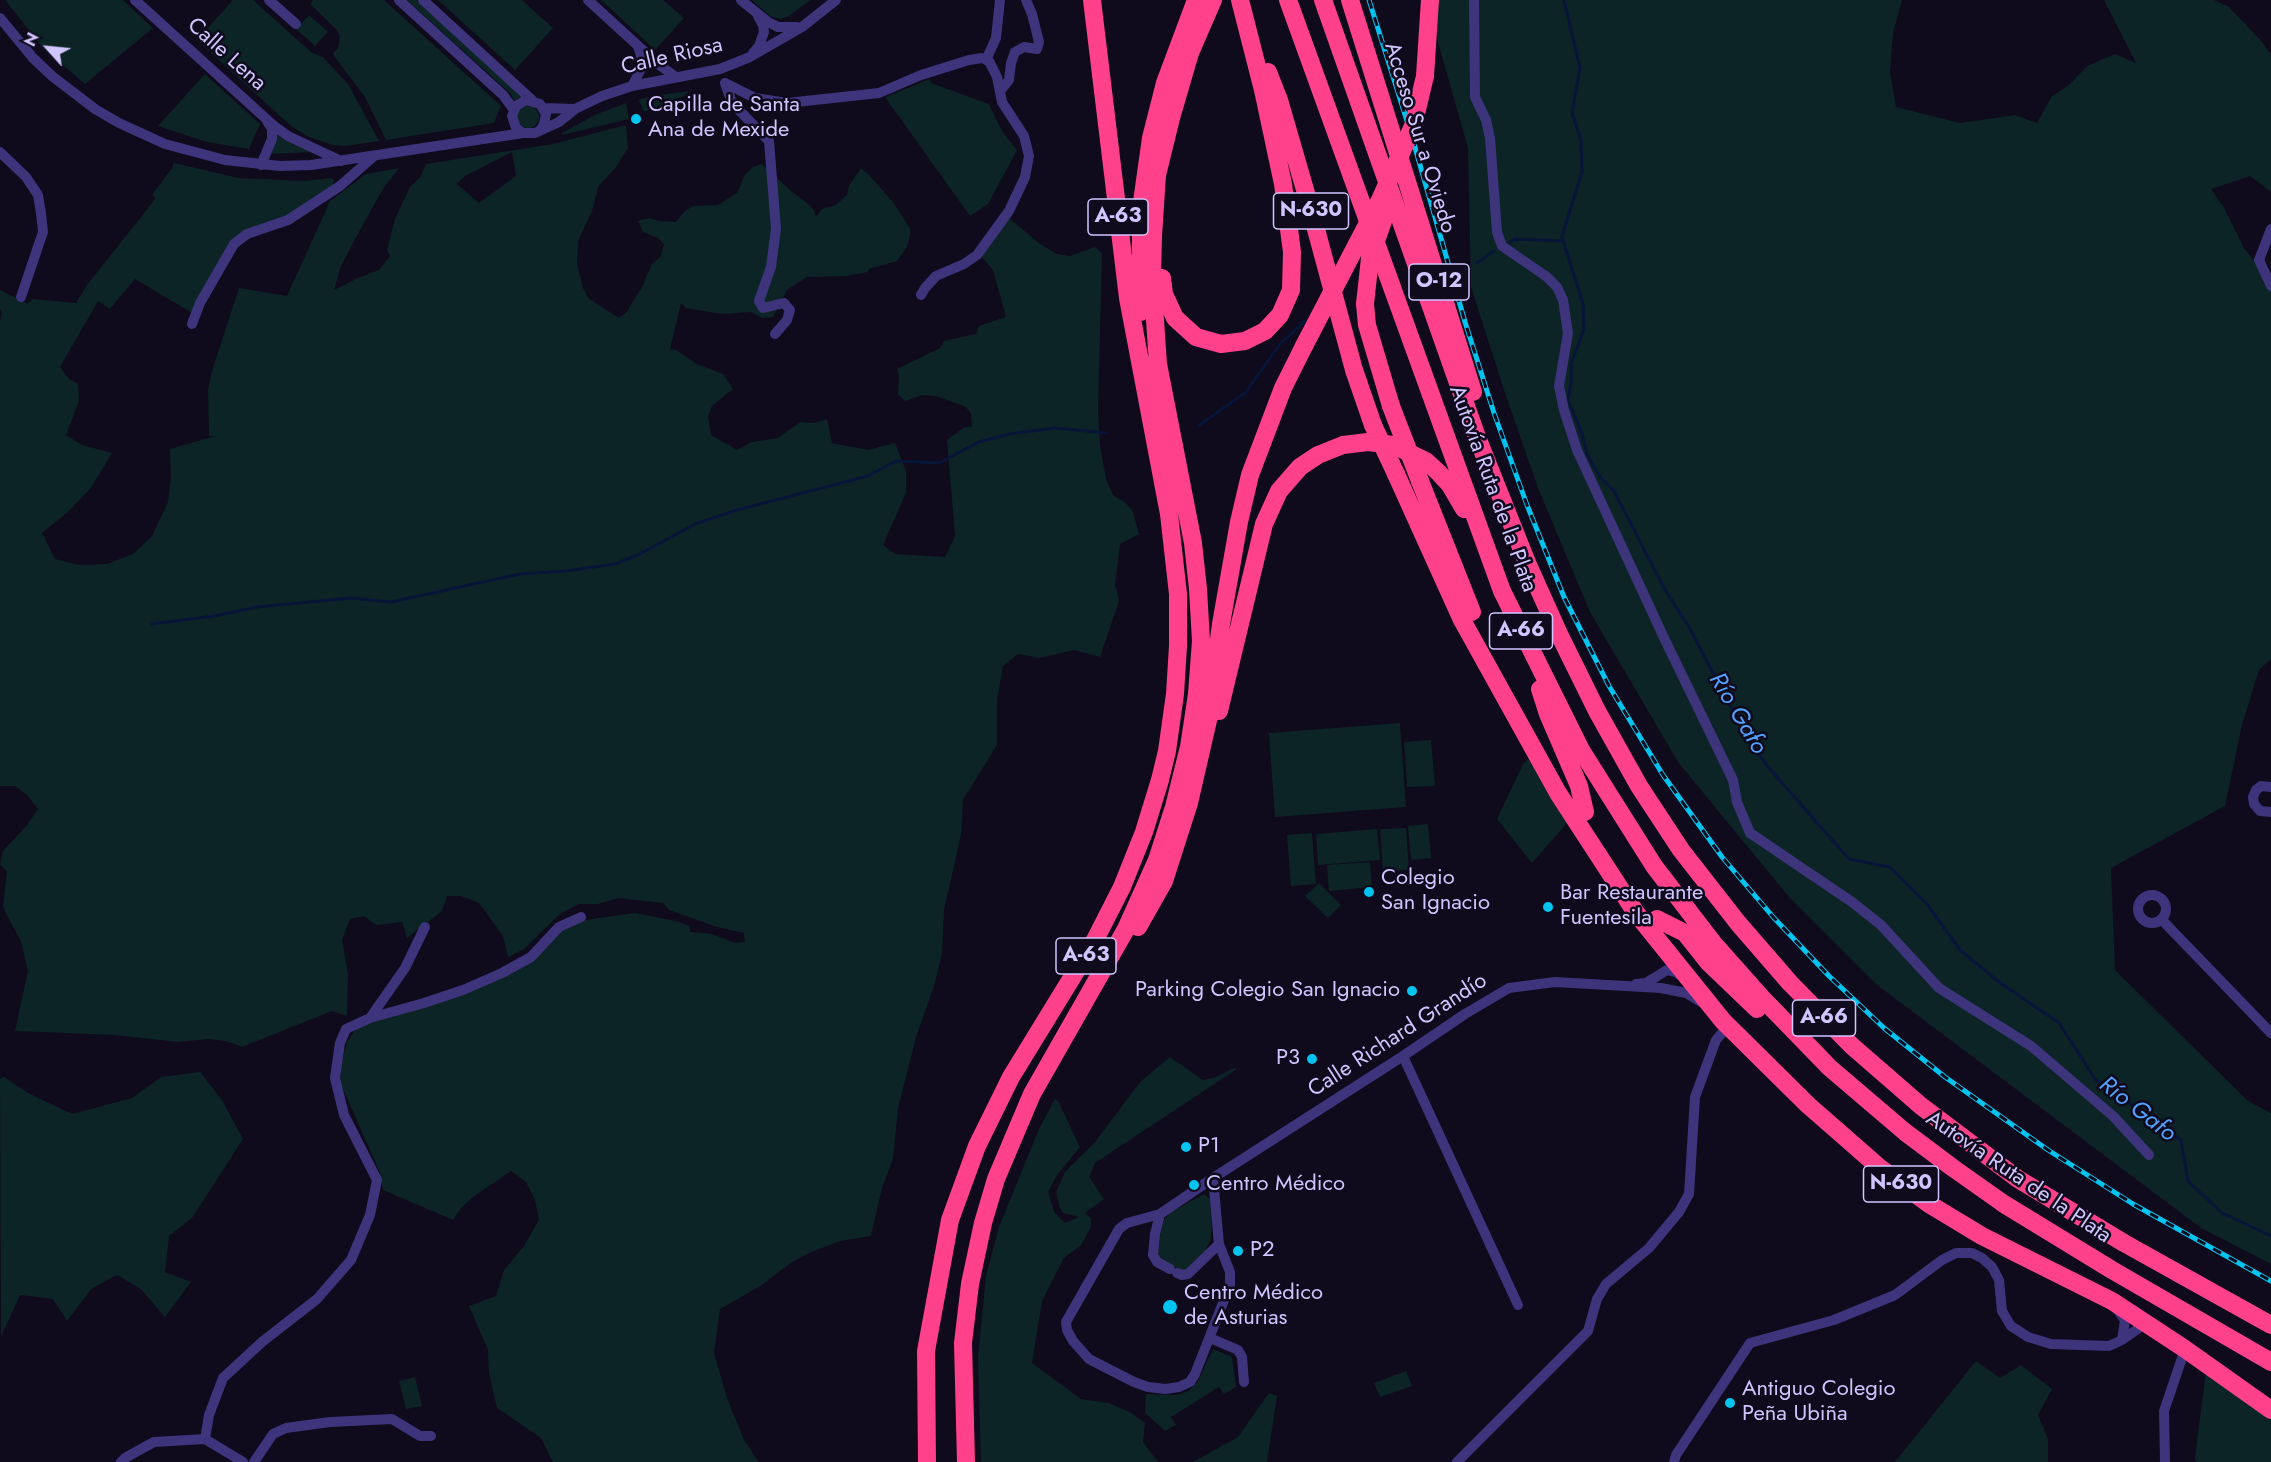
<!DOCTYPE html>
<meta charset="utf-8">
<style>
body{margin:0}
#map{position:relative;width:2271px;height:1462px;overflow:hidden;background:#0f0a1c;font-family:Jost,sans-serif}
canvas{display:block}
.north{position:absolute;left:18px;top:18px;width:60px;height:60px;-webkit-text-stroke:4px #0f0a1c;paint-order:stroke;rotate:297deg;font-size:16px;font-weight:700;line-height:24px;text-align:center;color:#d1c5ff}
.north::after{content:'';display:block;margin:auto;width:21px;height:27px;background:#d1c5ff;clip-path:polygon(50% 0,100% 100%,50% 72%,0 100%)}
</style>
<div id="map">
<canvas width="2271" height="1462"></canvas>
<div class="north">N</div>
</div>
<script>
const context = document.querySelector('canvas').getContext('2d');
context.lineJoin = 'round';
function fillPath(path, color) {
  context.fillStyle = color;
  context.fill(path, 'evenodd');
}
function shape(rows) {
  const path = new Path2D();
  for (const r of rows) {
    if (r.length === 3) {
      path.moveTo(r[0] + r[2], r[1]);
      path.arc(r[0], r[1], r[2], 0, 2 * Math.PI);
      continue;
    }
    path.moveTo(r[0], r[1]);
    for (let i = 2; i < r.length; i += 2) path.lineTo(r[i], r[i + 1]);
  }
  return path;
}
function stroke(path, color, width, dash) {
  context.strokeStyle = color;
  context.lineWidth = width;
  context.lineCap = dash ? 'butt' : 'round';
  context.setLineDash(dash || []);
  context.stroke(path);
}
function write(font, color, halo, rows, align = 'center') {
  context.font = font + ' Jost,sans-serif';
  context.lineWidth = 5;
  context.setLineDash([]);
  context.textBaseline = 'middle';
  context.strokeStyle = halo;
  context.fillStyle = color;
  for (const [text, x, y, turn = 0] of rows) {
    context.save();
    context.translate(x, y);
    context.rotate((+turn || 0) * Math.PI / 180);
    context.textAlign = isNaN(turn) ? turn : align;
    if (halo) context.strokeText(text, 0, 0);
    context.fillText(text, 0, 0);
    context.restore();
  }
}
const green = shape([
 [5,0,123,0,153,28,85,84,44,49],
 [233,0,253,0,312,53,323,57,348,84,379,141,346,146,333,145,309,137,291,126,197,40],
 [313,0,384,0,501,106,494,123,386,140,365,97,334,56,333,53,338,48,340,37,337,30,310,4],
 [407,0,416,0,522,96,514,101,511,94],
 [438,0,522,0,553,28,515,70],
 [601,0,663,0,684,18,655,50],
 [752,0,811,0,787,17,780,19,770,16],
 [1426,0,1902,0,1893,33,1890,72,1896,107,1960,123,2015,115,2037,123,2052,96,2069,85,2087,66,2115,54,2136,63,2104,0,2214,0,2229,7,2262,42,2271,55,2271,192,2250,176,2211,189,2223,206,2244,248,2261,270,2271,291,2271,659,2259,670,2242,725,2225,806,2111,868,2115,970,2248,1101,2271,1113,2271,1264,2201,1228,1877,985,1789,897,1678,762,1590,612,1538,488,1504,390,1471,287,1468,148],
 [309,15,328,32,315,46,296,29],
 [205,74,260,124,249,149,207,142,158,126],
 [930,79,931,83,989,104,1003,133,1017,150,988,204,970,216,885,97],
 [689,91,684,96,644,112,639,101,640,99,659,95],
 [626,103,629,119,562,135,562,133,597,114],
 [528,117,11],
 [626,125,628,148,616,167,598,187,592,211,578,241,577,264,583,288,588,298,619,318,626,313,642,287,652,264,661,256,664,244,658,238,643,232,638,221,649,218,658,221,676,222,685,211,693,206,718,205,737,193,745,175,753,167,762,164,791,191,807,203,814,210,816,217,822,209,836,205,847,195,849,186,861,168,869,175,893,202,911,230,907,247,897,261,869,269,868,272,846,276,807,277,787,290,773,317,762,318,751,312,722,314,686,308,681,303,670,349,676,350,697,364,723,374,733,389,712,406,708,416,711,435,737,450,752,442,778,438,800,422,814,423,827,419,832,443,868,450,895,443,906,471,906,493,883,545,895,554,945,557,955,536,947,440,963,428,972,426,971,414,966,407,955,403,936,396,922,395,905,401,898,394,899,376,897,369,940,348,944,341,976,334,979,326,1006,317,993,270,981,256,1009,218,1040,244,1057,254,1070,256,1095,247,1102,253,1098,410,1100,445,1106,479,1113,495,1126,503,1133,512,1139,534,1120,544,1115,585,1119,601,1100,657,1074,650,1040,658,1018,654,1003,666,997,700,997,745,963,800,961,835,944,910,942,954,934,986,917,1034,898,1108,893,1159,882,1188,871,1236,840,1241,809,1253,792,1262,759,1287,720,1309,714,1353,727,1398,744,1440,759,1462,553,1462,541,1438,497,1408,489,1373,488,1350,469,1306,496,1296,504,1270,524,1246,539,1220,535,1200,526,1182,511,1171,473,1197,461,1208,453,1220,383,1190,380,1173,340,1082,342,1062,347,1042,355,1030,367,1024,484,984,560,930,585,920,635,913,676,921,690,926,690,932,712,934,735,943,745,942,744,933,717,927,669,910,663,903,618,898,598,904,579,904,561,913,524,949,508,957,503,936,479,903,461,896,447,896,442,911,407,938,402,922,376,925,364,916,350,919,342,940,348,974,347,1016,332,1011,242,1047,226,1041,208,1039,178,1042,115,1035,15,1031,28,971,21,941,6,914,3,906,7,872,0,864,3,851,27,825,38,809,27,795,15,786,0,786,0,321,2,313,0,309,0,290,28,304,32,299,76,303,87,285,156,198,152,195,172,168,174,163,239,178,303,181,331,178,334,180,333,187,289,217,248,230,192,313,135,279,110,309,98,301,60,367,69,379,78,384,79,401,66,435,82,445,112,453,91,488,68,512,42,533,55,559,79,565,107,564,133,554,152,536,168,502,171,477,170,449,215,436,209,436,208,390,212,371,239,288,287,296,330,201,366,174,399,168,383,189,360,230,341,266,334,290,358,278,379,270,390,256,387,250,395,219,410,187,421,176,426,164,553,144],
 [512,152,516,176,479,203,457,184,465,176],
 [277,130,313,152,269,154],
 [1400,723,1406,807,1275,817,1269,733],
 [1431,740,1435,786,1407,787,1404,742],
 [1529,758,1567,823,1532,863,1497,819,1523,764],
 [1428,824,1431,858,1411,860,1408,826],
 [1406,828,1409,870,1383,871,1380,829],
 [1377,829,1380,860,1318,865,1316,834],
 [1312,833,1316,884,1291,886,1287,835],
 [1370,862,1372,887,1329,891,1327,865],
 [1319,883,1341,905,1328,918,1305,896],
 [1170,1057,1203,1080,1216,1077,1234,1068,1237,1069,1095,1163,1089,1177,1104,1199,1085,1213,1091,1219,1091,1227,1081,1245,1064,1258,1042,1301,1032,1363,1081,1399,1108,1403,1130,1412,1145,1423,1143,1442,1158,1462,981,1462,978,1357,986,1276,999,1227,1039,1129,1055,1099,1058,1101,1080,1147,1057,1175,1048,1192,1054,1212,1065,1223,1079,1217,1063,1213,1060,1208,1056,1192,1065,1172,1095,1142,1140,1082],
 [200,1072,222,1100,243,1139,192,1218,169,1236,165,1272,191,1282,165,1317,141,1289,117,1275,91,1289,67,1321,53,1299,20,1295,1,1337,0,1079,4,1077,28,1093,72,1114,132,1098,161,1077],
 [1204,1194,1210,1199,1212,1228,1210,1241,1205,1251,1185,1270,1182,1270,1160,1259,1158,1252,1161,1229,1164,1220,1171,1212],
 [1213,1349,1232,1357,1236,1387,1224,1394,1219,1387,1171,1417,1176,1425,1165,1431,1145,1413,1146,1394,1177,1395,1189,1391,1198,1381],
 [1976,1361,2000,1378,2021,1365,2052,1389,2038,1415,2048,1439,2048,1462,1895,1462],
 [1406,1371,1412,1386,1380,1397,1374,1383],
 [2206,1371,2271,1413,2271,1462,2196,1462,2195,1457],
 [415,1377,422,1406,406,1409,399,1381],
 [1269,1393,1277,1396,1267,1462,1193,1462,1238,1437]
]);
const stream = shape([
 [1564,0,1580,68,1572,113,1581,140,1582,171,1562,237,1583,304,1584,329,1571,364,1571,383,1568,400,1581,431,1587,454,1600,477,1614,491,1664,588,1689,627,1748,740,1769,768,1849,859,1890,867,1926,903,1960,950,1999,982,2059,1023,2095,1079,2181,1140,2188,1181,2222,1213,2271,1236],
 [1510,242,1515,239,1563,241],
 [1477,263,1494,251],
 [1198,426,1245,393,1280,344,1305,321],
 [152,624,214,616,257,607,351,598,391,602,520,574,566,571,615,564,640,554,695,524,737,510,868,476,896,461,939,463,979,442,1010,434,1055,428,1107,433]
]);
const street = shape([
 [135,0,273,125,288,136,341,161],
 [269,0,296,24],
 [399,0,503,95,514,110],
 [423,0,532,100],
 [588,0,658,64,676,77],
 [741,0,768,22,778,27,797,27],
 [1474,0,1475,97,1486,120,1490,138,1497,232,1502,246,1547,277,1557,287,1563,300,1568,333,1559,386,1564,410,1577,450,1665,640,1733,780,1737,802,1750,833,1852,902,1881,925,1939,988,2031,1046,2113,1116,2149,1155],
 [0,18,33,58,52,76,95,109,119,123,165,144,225,160,280,166,311,165,523,133],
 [753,53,759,46,764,32,763,25,758,16],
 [986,60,996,38,1000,0],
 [725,83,755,98,787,103,879,93,921,75,969,60,982,58,989,61,997,77,1002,102,1024,136,1029,156,1025,177,1009,211,977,255,964,264,936,276,925,288,921,295],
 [725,83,732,103,769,141,776,229,771,267,759,301,763,308,784,303,790,310,787,320,775,334],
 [632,86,640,71,642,59,638,46],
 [1001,90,1009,80,1011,63,1015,52,1024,47,1037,49,1039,42,1032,14,1026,0],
 [543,108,575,109],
 [541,129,544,124,546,114,540,104,526,100,516,106,512,116,516,128,523,133,535,133,559,122,575,109,602,96,632,86,720,69,750,57,802,27,836,0],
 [0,152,26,177,38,195,41,213,43,232,21,297],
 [261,165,272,139,272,129,267,121],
 [2271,229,2259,260,2271,286],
 [192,324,200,303,234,244,247,234,288,220,340,186,373,157],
 [2271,787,2261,786,2256,790,2253,797,2254,804,2260,811,2271,812],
 [2152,909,14],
 [2161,919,2271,1033],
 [1636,984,1646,983,1667,970,1676,972,1684,978],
 [370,1018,405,968,425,927],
 [1403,1056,1518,1305],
 [1213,1178,1219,1244,1230,1272,1230,1285,1195,1374,1190,1382,1179,1387,1165,1389,1148,1387,1134,1382,1089,1359,1073,1341,1067,1330,1066,1322,1119,1229,1127,1223,1160,1214,1213,1178,1403,1056,1465,1014,1509,988,1555,982,1661,988,1686,993,1701,1002],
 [1160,1214,1155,1234,1153,1255,1157,1262,1170,1269],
 [1177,1273,1182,1275,1188,1274,1219,1244],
 [2117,1309,2125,1320,2122,1340],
 [1210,1338,1238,1350,1242,1357,1244,1382],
 [205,1439,209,1415,223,1378,262,1342,317,1299,351,1260,370,1215,377,1180,344,1115,335,1078,340,1043,346,1029,370,1018,424,1003,463,990,502,973,531,957,559,927,581,917],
 [121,1462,125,1458,154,1442,205,1439,243,1462],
 [254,1462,273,1434,286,1428,330,1422,392,1419,420,1436,431,1436],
 [1457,1462,1588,1331,1597,1299,1606,1284,1649,1248,1679,1212,1689,1194,1695,1097,1716,1040,1728,1026],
 [1674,1462,1676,1455,1750,1343,1834,1320,1895,1295,1942,1260,1956,1253,1972,1253,1982,1258,1992,1267,1999,1280,2002,1311,2011,1326,2028,1337,2051,1344,2109,1346,2122,1340,2146,1323],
 [2165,1462,2164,1411,2185,1349]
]);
const highway = shape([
 [1288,0,1502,591,1581,750,1654,866,1714,944,1762,998,1830,1068,1905,1132,1953,1168,2004,1204,2112,1270,2271,1362],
 [1323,0,1477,437,1528,565,1559,634,1597,711,1639,786,1681,850,1738,923,1790,983,1852,1046,1921,1106,2018,1179,2124,1243,2271,1325],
 [1350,0,1473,392],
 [1268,72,1279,100,1310,207,1354,370,1373,425],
 [1425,76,1430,0],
 [1162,278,1164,294,1175,318,1196,337,1221,344,1245,341,1265,331,1280,315,1291,290,1292,252,1283,184,1263,90,1240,0],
 [1365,304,1367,325,1391,406],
 [1141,312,1141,209,1151,138,1165,83,1196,0],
 [1396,474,1462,620,1558,793,1636,913,1723,1021,1808,1105,1880,1168,1929,1204,1982,1236,2112,1301,2185,1349,2271,1410],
 [1420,481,1472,612],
 [1540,689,1548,714,1579,786,1585,812],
 [1219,711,1264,524,1279,491,1300,467,1318,455,1343,445,1368,442,1393,445,1426,461,1439,473,1450,485,1464,509],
 [1657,919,1685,933,1708,962,1757,1009],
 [1138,927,1164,881,1189,803,1209,716,1221,624,1239,522,1250,475,1283,388,1304,346],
 [927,1462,926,1351,950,1220,977,1146,1011,1077,1095,940,1122,887,1144,832,1160,780,1167,751,1175,694,1178,646,1178,594,1169,514,1128,298,1092,0],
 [966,1462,963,1343,970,1284,983,1223,996,1179,1032,1094,1126,929,1157,860,1174,807,1189,747,1197,694,1201,641,1198,589,1193,543,1158,364,1152,276,1153,236,1157,175,1171,118,1190,53,1213,0]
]);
const rail = shape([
 [1369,0,1412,137,1465,322,1494,413,1527,505,1564,597,1609,686,1663,775,1722,857,1774,918,1829,976,1884,1028,1945,1077,2048,1150,2133,1204,2271,1281]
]);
const highwayBridge = shape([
 [1411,135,1425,76],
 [1365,304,1370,258,1389,204],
 [1304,346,1380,200,1414,124],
 [1391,406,1420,481],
 [1373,425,1396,474]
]);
const markers = [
 [636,119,6,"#00c4f0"],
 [1369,892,6,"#00c4f0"],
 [1548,907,6,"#00c4f0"],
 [1412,991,6,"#00c4f0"],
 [1312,1059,6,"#00c4f0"],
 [1186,1147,6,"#00c4f0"],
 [1194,1185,6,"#00c4f0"],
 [1238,1251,6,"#00c4f0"],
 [1170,1307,8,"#00c4f0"],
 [1730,1403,6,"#00c4f0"]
];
const shields = [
 [1311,211,75],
 [1118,217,60],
 [1439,282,60],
 [1521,631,63],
 [1086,956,60],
 [1824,1018,63],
 [1901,1184,75]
];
const shieldNames = [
 ["N-630",1311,211],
 ["A-63",1118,217],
 ["O-12",1439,282],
 ["A-66",1521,631],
 ["A-63",1086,956],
 ["A-66",1824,1018],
 ["N-630",1901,1184]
];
const streetNames = [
 ["Calle Lena",226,55,42],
 ["Calle Riosa",672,57,-13],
 ["Acceso Sur a Oviedo",1419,138,73],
 ["Autovía Ruta de la Plata",1492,489,70],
 ["Calle Richard Grandío",1398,1036,-33],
 ["Autovía Ruta de la Plata",2018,1178,34]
];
const poiNames = [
 ["Capilla de Santa",648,106],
 ["Ana de Mexide",648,131],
 ["Colegio",1381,879],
 ["San Ignacio",1381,904],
 ["Bar Restaurante",1560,894],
 ["Fuentesila",1560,919],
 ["Parking Colegio San Ignacio",1400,991,"right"],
 ["P3",1300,1059,"right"],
 ["P1",1198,1147],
 ["Centro Médico",1206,1185],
 ["P2",1250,1251],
 ["Centro Médico",1184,1294],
 ["de Asturias",1184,1319],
 ["Antiguo Colegio",1742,1390],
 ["Peña Ubiña",1742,1415]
];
const waterNames = [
 ["Río Gafo",1737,714,59],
 ["Río Gafo",2137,1110,38]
];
fillPath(green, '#0d2426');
stroke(stream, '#071538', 3);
stroke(street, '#3d347c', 10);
stroke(highway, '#ff408b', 18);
stroke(rail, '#00c4f0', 5);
stroke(rail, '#0f0a1c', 3, [9]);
stroke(highwayBridge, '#ff408b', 18);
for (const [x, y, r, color] of markers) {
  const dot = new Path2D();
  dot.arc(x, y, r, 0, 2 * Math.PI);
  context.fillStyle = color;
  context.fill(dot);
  stroke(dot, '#0f0a1c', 2);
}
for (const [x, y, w] of shields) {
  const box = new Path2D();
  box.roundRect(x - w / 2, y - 18, w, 36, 4.5);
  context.fillStyle = '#0f0a1c';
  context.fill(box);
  stroke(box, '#d1c5ff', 1.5);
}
write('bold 21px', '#d1c5ff', null, shieldNames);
write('22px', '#d1c5ff', '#0f0a1c', streetNames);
write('22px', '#d1c5ff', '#0f0a1c', poiNames, 'left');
write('italic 24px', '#53a1ff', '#0f0a1c', waterNames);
</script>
